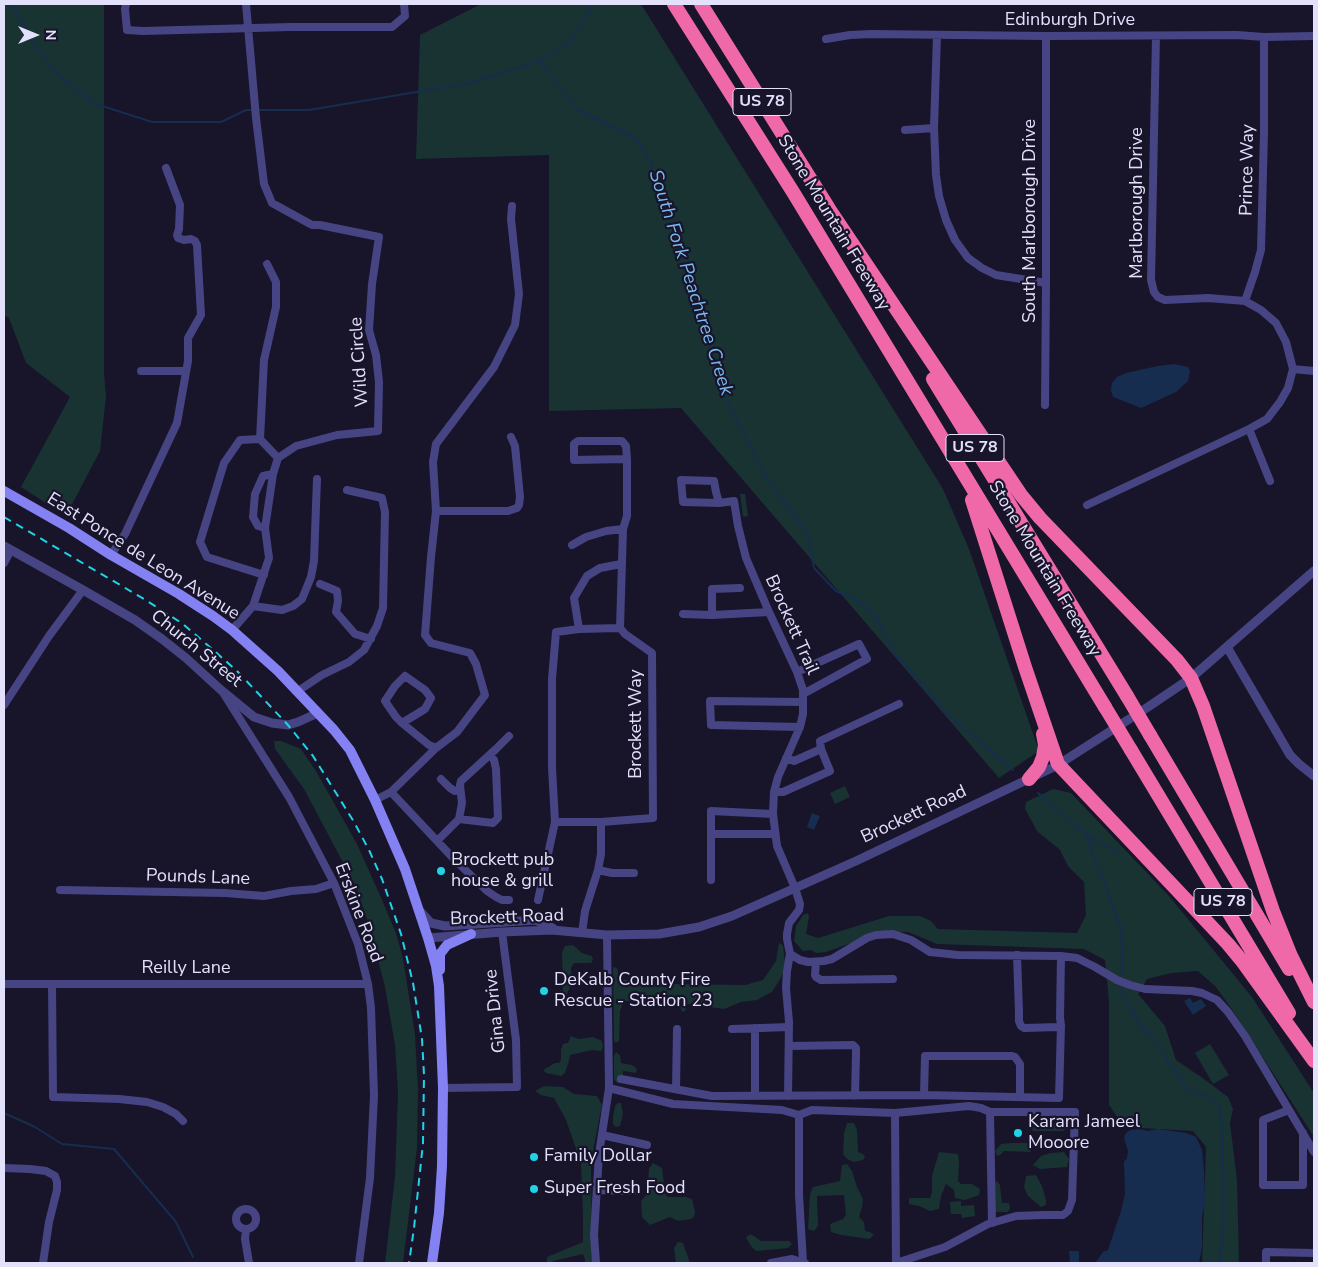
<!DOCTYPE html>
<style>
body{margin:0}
#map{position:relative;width:1318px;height:1267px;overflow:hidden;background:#18142a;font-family:"Nunito Sans",sans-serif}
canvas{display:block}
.frame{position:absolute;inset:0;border:5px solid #e3e0fc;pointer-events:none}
.north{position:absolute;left:10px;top:10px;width:50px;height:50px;-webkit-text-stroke:4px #18142a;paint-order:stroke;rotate:90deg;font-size:14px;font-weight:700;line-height:20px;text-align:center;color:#e3e0fc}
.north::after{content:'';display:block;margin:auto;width:18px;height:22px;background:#e3e0fc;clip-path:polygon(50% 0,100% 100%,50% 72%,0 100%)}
</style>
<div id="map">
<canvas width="1318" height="1267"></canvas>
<div class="frame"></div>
<div class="north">N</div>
</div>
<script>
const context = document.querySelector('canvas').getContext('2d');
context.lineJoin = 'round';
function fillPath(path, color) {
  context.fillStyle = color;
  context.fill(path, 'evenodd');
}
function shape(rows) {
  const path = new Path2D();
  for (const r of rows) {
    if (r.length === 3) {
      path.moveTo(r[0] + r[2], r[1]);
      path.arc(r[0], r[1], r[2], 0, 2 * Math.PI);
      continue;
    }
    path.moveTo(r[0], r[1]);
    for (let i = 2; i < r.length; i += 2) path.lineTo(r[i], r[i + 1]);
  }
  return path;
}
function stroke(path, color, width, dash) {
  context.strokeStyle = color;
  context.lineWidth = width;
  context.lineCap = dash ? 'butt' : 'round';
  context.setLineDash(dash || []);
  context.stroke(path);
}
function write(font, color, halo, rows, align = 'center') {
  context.font = font + ' "Nunito Sans",sans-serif';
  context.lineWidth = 4.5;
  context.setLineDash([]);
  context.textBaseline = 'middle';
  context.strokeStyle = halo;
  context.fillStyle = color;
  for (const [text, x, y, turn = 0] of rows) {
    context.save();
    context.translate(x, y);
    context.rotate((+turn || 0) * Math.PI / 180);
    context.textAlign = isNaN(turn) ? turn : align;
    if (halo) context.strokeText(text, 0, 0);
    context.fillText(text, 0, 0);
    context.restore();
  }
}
const green = shape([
 [4,4,104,4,104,373,106,397,100,451,66,516,21,487,70,397,26,363,9,318,4,315],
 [481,4,641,4,943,489,969,549,1039,751,999,778,681,408,549,411,549,155,416,159,420,35],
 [740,494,745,494,748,516,743,517],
 [274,741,281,741,301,749,316,771,357,844,379,893,396,933,403,959,415,1034,418,1091,417,1148,403,1263,385,1263,395,1177,398,1092,395,1045,385,987,368,922,356,887,304,789,275,749],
 [845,786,850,797,835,804,830,793],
 [1053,789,1071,793,1169,896,1252,997,1314,1093,1314,1137,1233,1011,1216,987,1198,971,1171,973,1147,979,1138,994,1165,1026,1176,1060,1204,1079,1228,1097,1233,1109,1230,1123,1237,1180,1239,1263,1202,1263,1206,1147,1193,1131,1124,1127,1109,1105,1109,1002,1105,960,1084,949,937,944,908,932,882,932,826,952,816,953,811,950,803,951,794,941,796,926,803,915,808,913,809,917,806,934,818,938,889,916,920,916,931,921,938,929,1077,933,1086,915,1084,882,1068,866,1060,850,1037,831,1025,809,1026,802],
 [779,943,783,945,785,963,782,976,772,992,757,1000,741,1002,724,1009,709,1007,702,1003,688,1004,685,1011,682,1012,678,1001,624,1001,620,1011,619,1041,616,1043,614,1041,613,967,617,968,620,978,626,980,671,984,745,985,763,980,776,961],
 [573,945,582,953,592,956,593,960,591,963,574,963,571,968,572,983,565,998,563,994,562,952,565,946],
 [571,1036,578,1039,593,1037,602,1041,603,1047,601,1051,592,1050,570,1055,569,1061,565,1073,561,1076,546,1073,543,1070,555,1063,559,1063,561,1060,561,1050,563,1044,568,1043],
 [1210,1044,1229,1075,1213,1084,1195,1053],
 [616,1052,620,1055,621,1063,632,1065,637,1069,636,1073,623,1071,623,1075,620,1083,617,1083,614,1079,614,1056],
 [544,1086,563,1087,574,1094,597,1096,602,1105,591,1161,592,1263,585,1263,585,1259,583,1254,553,1261,552,1263,547,1263,547,1257,583,1242,583,1219,581,1163,566,1120,554,1098,541,1095,535,1091],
 [618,1103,621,1103,623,1114,620,1126,616,1127,613,1124,613,1117,615,1106],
 [1034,1122,1065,1123,1066,1127,1064,1131,1033,1131,1028,1127,1028,1124],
 [847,1123,854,1123,857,1130,858,1152,863,1154,865,1157,863,1160,854,1162,847,1159,843,1154,844,1133],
 [1012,1143,1030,1143,1033,1146,1030,1152,1004,1151,1000,1155,997,1156,995,1151,1001,1144],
 [939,1152,958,1154,959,1161,958,1181,961,1184,972,1184,980,1189,979,1195,965,1200,955,1198,954,1190,946,1184,941,1196,939,1209,930,1211,919,1206,909,1204,909,1198,930,1198,932,1193,932,1176],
 [1064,1152,1069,1159,1067,1167,1040,1169,1033,1165,1041,1156,1051,1153],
 [653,1163,662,1168,665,1193,667,1197,686,1197,692,1199,695,1212,694,1217,691,1219,678,1221,670,1217,650,1225,642,1217,641,1201,647,1194,649,1169],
 [847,1164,852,1171,857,1187,863,1199,862,1207,859,1217,864,1222,865,1231,870,1232,874,1235,869,1239,841,1235,831,1232,830,1224,843,1219,846,1215,844,1195,817,1196,818,1226,814,1231,808,1229,810,1194,813,1187,840,1181,842,1165],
 [1036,1175,1042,1186,1046,1200,1046,1205,1041,1207,1028,1196,1024,1187,1026,1176],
 [997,1181,1000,1185,1002,1203,1009,1203,1010,1208,1008,1212,994,1212,993,1184],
 [961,1201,961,1206,974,1205,975,1216,962,1218,961,1214,951,1214,950,1202],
 [751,1234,761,1241,789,1241,792,1244,788,1248,756,1251,750,1245,746,1237],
 [678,1242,683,1243,690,1263,676,1263,674,1248]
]);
const water = shape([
 [1174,364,1188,367,1190,371,1188,381,1176,392,1141,408,1113,397,1111,390,1112,383,1117,377,1126,373,1158,366],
 [812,813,820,816,814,830,807,827],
 [1190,998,1193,1003,1201,999,1206,1006,1193,1015,1184,1001],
 [1139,1129,1148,1131,1158,1129,1186,1133,1196,1137,1202,1150,1204,1171,1205,1201,1202,1216,1202,1247,1199,1263,1095,1263,1103,1252,1108,1250,1121,1211,1125,1194,1124,1162,1127,1158,1128,1151,1124,1138,1126,1133,1130,1130],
 [1069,1251,1079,1251,1079,1263,1070,1263]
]);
const stream = shape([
 [12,4,33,42,57,74,93,103,152,122,221,122,246,110,253,110],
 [540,61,578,110,636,138,651,162,673,233,696,292,719,386,765,475,808,535,814,568,836,591,857,600,874,614,895,653,945,712,1013,770],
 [257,110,309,110,470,83,540,61,570,42,593,4],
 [1038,793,1086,834,1120,926,1123,946,1122,980],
 [1086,834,1120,854],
 [1122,985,1122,993,1138,1022,1155,1041,1187,1090,1207,1097,1220,1106,1222,1128,1224,1209,1222,1244,1219,1263],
 [4,1113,35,1127,62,1144,114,1149,176,1222,193,1257]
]);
const minor = shape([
 [126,4,125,9,127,30,143,31,290,27,392,27,405,16,404,4],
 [246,4,256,118,264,184,272,203,312,225,320,225,379,237,372,284,369,330,376,355,379,382,378,431,337,435,296,446,278,458],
 [937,35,934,128,936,175,939,196,946,220,955,240,968,258,982,268,996,275,1046,283],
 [826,39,850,35,871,34,1046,36,1237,35,1264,37,1314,36],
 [905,130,934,128],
 [1245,301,1255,272,1261,250,1264,133,1264,37],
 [1293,369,1314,371],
 [141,371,186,371],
 [1045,405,1046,283,1046,36],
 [1249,429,1270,481],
 [260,439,240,440,224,463,200,542,207,557,264,575],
 [260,439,264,360,276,307,276,282,267,264],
 [260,439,278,458],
 [719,503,683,502,681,480,714,481,716,492,719,503,734,501,738,526,746,558,769,612,797,672,803,690,803,714,800,727,778,777,774,792,773,814,777,846,795,888,800,904,799,910,789,923,787,934,787,939,790,954,787,971,786,988,789,1022,788,1096],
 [1087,505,1249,429,1267,419,1280,402,1288,388,1293,369,1286,342,1276,323,1261,310,1245,301,1208,298,1165,300,1158,297,1154,292,1151,280,1156,36],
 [436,511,508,511,517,508,519,505,520,497,515,446,511,437],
 [265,528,258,526,253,517,255,494,263,476,273,474],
 [572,545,586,537,606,531,623,529],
 [111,555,125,534,177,423,188,361,188,338,201,315,197,245,195,241,191,239,184,240,178,238,177,235,179,229,180,205,166,168],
 [4,563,11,550],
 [320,584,337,591,338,601,336,612,355,634,371,639],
 [253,606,282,610,293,606,302,599,311,577,314,561,317,479],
 [683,614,712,615,769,612],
 [712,615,712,589,740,588],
 [579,629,620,628],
 [232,630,253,606,269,558,265,528,273,474,278,458],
 [797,672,859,644,867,659,803,694],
 [405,676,425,690,431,698,425,709,402,723,396,717,385,701,395,686,405,676],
 [298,691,322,675,349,662,364,650,377,626,383,608,385,512,382,498,347,490],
 [224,694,289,797,334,883,358,944,368,984,371,1008,374,1095,370,1178,359,1263],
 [4,705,49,636,83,590],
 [402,723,429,745,436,748],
 [800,727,711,725,710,701,803,702],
 [821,749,820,741,899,704],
 [441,779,450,788,455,791,460,790],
 [391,792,454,859,487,891,496,897,502,900,509,900],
 [774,792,783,792,830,771,821,749,794,761,786,758],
 [375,800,391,792,436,748,457,732,485,695,476,664,470,653,431,643,425,635,431,557,436,511,433,462,436,444,494,367,515,325,519,294,511,219,512,206],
 [459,819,493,823,498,818,496,769,494,760,490,755],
 [601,822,555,822,552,767,552,679,556,632,579,629,574,598,587,576,600,568,621,564],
 [711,834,775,834],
 [437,841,459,819,462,803,460,785,461,781,496,749,509,736],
 [598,870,612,873,634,873],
 [711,880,711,811,773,814],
 [60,890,225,893,264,896,291,891,316,889,334,883],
 [538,900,555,822],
 [582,933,585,911,598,870,601,854,601,822,653,818,652,653,625,634,620,628,623,529,627,516,627,459,626,446,622,441,578,441,574,444,574,460,627,459],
 [790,954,800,960,808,962,824,961,832,959,867,938,876,935,893,934,911,940,930,952,958,955,1061,956,1077,958,1095,967,1117,980,1130,985,1145,989,1192,991,1202,993,1217,1000,1228,1012,1245,1036,1314,1152],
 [1017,955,1019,1012,1019,1021,1021,1026,1024,1028,1059,1027,1061,1025,1060,1018,1061,956],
 [816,962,815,975,816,977,821,980,893,979],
 [4,984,368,984],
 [52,984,53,1097,119,1099,147,1102,163,1107,176,1114,183,1121],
 [755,1028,755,1095],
 [732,1029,789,1027],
 [789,1046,853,1045,856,1048,856,1054,855,1096],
 [621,1079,712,1096,924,1095,1059,1098,1061,1025],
 [443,1088,517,1087,516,1040,502,932],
 [609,1088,673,1104,782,1110,799,1115],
 [676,1089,677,1029],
 [924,1095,925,1056,1012,1056,1015,1057,1020,1064,1020,1096],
 [1289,1110,1263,1120,1263,1185,1303,1185,1303,1133],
 [990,1112,992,1223],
 [895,1113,896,1263],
 [602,1135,647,1145],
 [4,1168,30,1169,46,1171,55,1176,57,1182,57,1190,49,1222,43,1263],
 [597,1190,633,1191],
 [246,1219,10],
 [246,1229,245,1239,249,1263],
 [803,1262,799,1195,799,1115,812,1110,895,1113,969,1106,981,1108,990,1112,1075,1112,1072,1200,1068,1211,1063,1215,1043,1215,1016,1216,988,1224,945,1247,896,1263],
 [596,1263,594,1235,599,1154,609,1088,607,935],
 [771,1263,792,1259,805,1263],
 [1266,1263,1266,1252,1314,1253]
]);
const tertiary = shape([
 [4,546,83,590,135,620,162,639,186,658,221,690,254,717,272,723,288,725,298,722,318,713],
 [1227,647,1290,755,1299,764,1314,776],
 [419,910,431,923,445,926,535,920,553,928],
 [428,938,502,932,552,930,607,935,659,934,699,927,732,916,856,861,1056,766,1145,709,1191,678,1314,571]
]);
const secondary = shape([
 [4,491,69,528,111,555,179,594,213,616,232,630,278,671,334,730,350,750,375,800,405,869,428,938,436,966,439,986,443,1088,442,1166,439,1213,432,1263],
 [440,970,440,954,447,945,471,934]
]);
const motorway = shape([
 [674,4,793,192,1105,707],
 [701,4,828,207],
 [823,200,1021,495,1040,518,1177,660,1191,678,1203,706,1273,911,1291,956,1314,1002],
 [933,379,1127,696],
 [972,500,1025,667,1058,764,1228,944,1242,961,1314,1061],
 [1150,735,1289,969],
 [1131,750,1289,1013],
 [1029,779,1039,767,1043,757,1045,745,1043,734]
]);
const rail = shape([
 [4,517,144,599,183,624,211,648,237,671,288,725,313,756,354,822,369,850,382,879,401,934,413,983,422,1039,424,1075,423,1143,414,1228,409,1263]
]);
const motorwayBridge = shape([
 [1127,696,1150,735],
 [1105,707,1131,750]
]);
const markers = [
 [441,871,5,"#20d3e7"],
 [544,991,5,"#20d3e7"],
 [1018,1133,5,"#20d3e7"],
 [534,1157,5,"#20d3e7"],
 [534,1189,5,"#20d3e7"]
];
const shields = [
 [762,102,58],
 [975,448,58],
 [1223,902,58]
];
const shieldNames = [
 ["US 78",762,102],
 ["US 78",975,448],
 ["US 78",1223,902]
];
const streetNames = [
 ["Edinburgh Drive",1070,21],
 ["Prince Way",1248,170,-89],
 ["Marlborough Drive",1138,203,-90],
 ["South Marlborough Drive",1031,221,-90],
 ["Stone Mountain Freeway",833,223,59],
 ["Wild Circle",360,362,-94],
 ["East Ponce de Leon Avenue",143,557,32],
 ["Stone Mountain Freeway",1044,569,59],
 ["Brockett Trail",791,625,66],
 ["Church Street",196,649,39],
 ["Brockett Way",637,724,-90],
 ["Brockett Road",914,815,-25],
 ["Pounds Lane",198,878,2],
 ["Erskine Road",358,913,69],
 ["Brockett Road",507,918,-2],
 ["Reilly Lane",186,969],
 ["Gina Drive",496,1011,-96]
];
const poiNames = [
 ["Brockett pub",451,861],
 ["house & grill",451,882],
 ["DeKalb County Fire",554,981],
 ["Rescue - Station 23",554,1002],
 ["Karam Jameel",1028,1123],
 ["Mooore",1028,1144],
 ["Family Dollar",544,1157],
 ["Super Fresh Food",544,1189]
];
const waterNames = [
 ["South Fork Peachtree Creek",690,283,72]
];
fillPath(green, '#183332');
fillPath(water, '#172d4f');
stroke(stream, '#172d4f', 2);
stroke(minor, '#474483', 8);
stroke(tertiary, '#474483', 9);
stroke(secondary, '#8481f2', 10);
stroke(motorway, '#ef68a8', 14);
stroke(rail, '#20d3e7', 2, [8, 6]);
stroke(motorwayBridge, '#ef68a8', 14);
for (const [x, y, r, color] of markers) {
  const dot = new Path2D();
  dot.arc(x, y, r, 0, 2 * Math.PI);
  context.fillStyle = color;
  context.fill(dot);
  stroke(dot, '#18142a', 2);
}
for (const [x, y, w] of shields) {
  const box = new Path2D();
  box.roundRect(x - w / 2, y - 13.5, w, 27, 4);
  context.fillStyle = '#18142a';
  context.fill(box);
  stroke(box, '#e3e0fc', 1);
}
write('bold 16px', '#e3e0fc', null, shieldNames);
write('18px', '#e3e0fc', '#18142a', streetNames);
write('18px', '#e3e0fc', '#18142a', poiNames, 'left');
write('italic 19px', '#79b9f1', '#18142a', waterNames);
</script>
